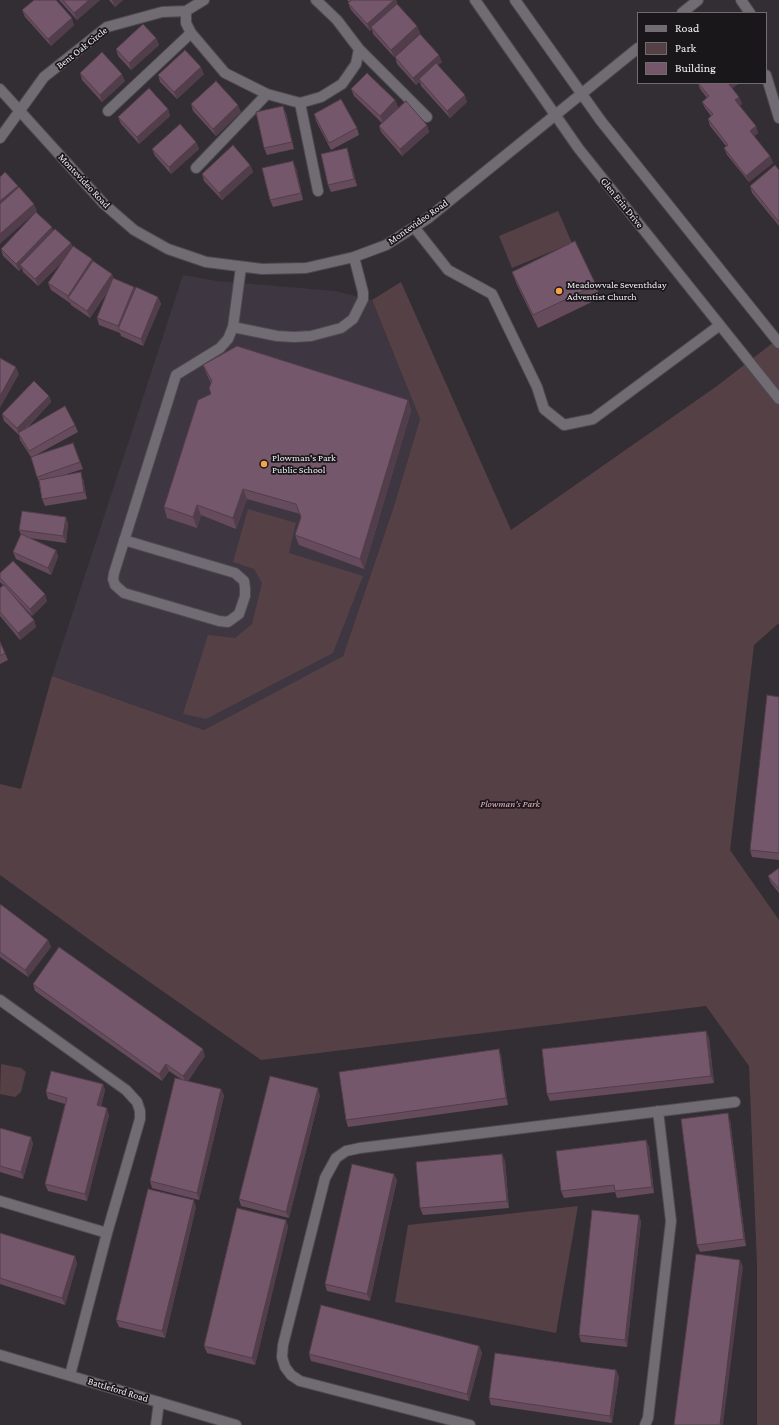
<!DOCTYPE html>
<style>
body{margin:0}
#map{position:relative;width:779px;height:1425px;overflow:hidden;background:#332e34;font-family:"Crimson Pro",serif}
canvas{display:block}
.legend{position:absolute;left:637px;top:12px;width:130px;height:72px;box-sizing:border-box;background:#19171a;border:1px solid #706d71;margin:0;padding:5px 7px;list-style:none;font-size:12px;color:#f2eff3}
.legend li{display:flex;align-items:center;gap:8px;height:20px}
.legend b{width:20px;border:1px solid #706d71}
</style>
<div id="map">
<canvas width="779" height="1425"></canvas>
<ul class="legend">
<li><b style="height:5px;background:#716c73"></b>Road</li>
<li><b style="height:11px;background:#554046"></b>Park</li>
<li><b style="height:11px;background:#75576b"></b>Building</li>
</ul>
</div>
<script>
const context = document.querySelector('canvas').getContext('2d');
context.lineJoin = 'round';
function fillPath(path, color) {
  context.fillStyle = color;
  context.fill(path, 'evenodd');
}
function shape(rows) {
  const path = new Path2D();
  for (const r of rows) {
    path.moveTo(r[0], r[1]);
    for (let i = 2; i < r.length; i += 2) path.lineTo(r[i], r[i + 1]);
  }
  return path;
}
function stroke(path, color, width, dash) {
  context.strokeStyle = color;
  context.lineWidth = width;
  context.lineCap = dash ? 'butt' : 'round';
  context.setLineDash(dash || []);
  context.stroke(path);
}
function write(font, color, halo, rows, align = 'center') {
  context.font = font + ' "Crimson Pro",serif';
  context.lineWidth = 3.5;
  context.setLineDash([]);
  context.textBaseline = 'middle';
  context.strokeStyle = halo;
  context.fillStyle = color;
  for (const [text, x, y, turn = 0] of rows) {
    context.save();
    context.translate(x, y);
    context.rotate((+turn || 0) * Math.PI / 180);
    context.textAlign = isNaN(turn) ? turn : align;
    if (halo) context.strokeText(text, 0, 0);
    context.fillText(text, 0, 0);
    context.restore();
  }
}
const built = shape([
 [183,275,217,281,335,291,372,300,420,419,393,509,343,656,204,730,52,676]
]);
const green = shape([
 [558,211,572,243,512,268,499,236],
 [401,282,511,530,717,386,779,338,779,623,754,645,730,850,779,920,779,1425,757,1425,757,1265,749,1066,706,1006,261,1060,108,953,0,875,0,784,21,789,52,676,204,730,343,656,393,509,420,419,372,300],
 [248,509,296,523,289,553,363,576,333,653,206,719,183,714,208,635,235,638,252,624,262,583,254,569,233,562],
 [1,1064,21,1068,26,1072,21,1092,15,1097,0,1094],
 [578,1206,556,1333,395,1302,408,1225]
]);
const minor = shape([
 [475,0,579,149,779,399],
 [515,0,601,121,779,343],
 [741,0,750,13],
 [186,11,186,23,191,33,225,73,267,94,300,103,321,97,342,84,356,64,359,49,337,20,316,0],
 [682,13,698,0],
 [359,49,427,117],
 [766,75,779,118],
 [0,89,104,204,134,230,168,249,206,262,262,269,306,268,354,257,386,245,427,219,638,48],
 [300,103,318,191],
 [108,111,191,33],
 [0,138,44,77,107,27,162,12,186,11,204,0],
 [196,168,267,94],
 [414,227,448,270,492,294,537,387,544,409,564,425,593,419,720,325],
 [233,327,277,336,294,337,311,336,341,328,353,319,363,299,363,292,354,257],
 [124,540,235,573,244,581,245,588,245,596,239,614,228,622,219,621,124,593,115,585,113,579,114,573,176,375,220,348,228,339,233,327,241,267],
 [0,1000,126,1090,137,1102,140,1111,140,1119,107,1233,70,1375],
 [0,1201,107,1233],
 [0,1355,236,1425],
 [156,1425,159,1402],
 [470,1425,300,1381,291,1375,285,1367,282,1357,283,1345,325,1178,336,1158,346,1151,360,1148,735,1102],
 [645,1425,648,1418,671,1221,658,1111]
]);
const wall = shape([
 [59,0,100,0,77,20],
 [109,0,123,0,115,7],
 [347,0,396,0,397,4,417,26,420,33,394,57,373,34,372,29,370,31,351,10,348,3,349,2],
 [22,10,74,25,51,46,25,17],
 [156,38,159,45,131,70,118,56,116,49],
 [395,57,442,62,438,65,467,102,450,118,421,86,420,82,416,85,397,64],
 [80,73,125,81,102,102,82,80],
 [204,74,177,99,160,82,158,75],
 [698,83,738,83,738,84,732,88,739,97,742,104,739,106,756,126,758,133,754,136,770,156,773,163,749,182,727,155,724,148,726,146,710,126,708,119,711,116,705,108,702,102,707,98,700,89],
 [351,89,395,100,398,107,392,114,427,125,429,132,402,156,381,132,379,126,382,123,354,96],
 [191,104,241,112,216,136,193,111],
 [168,109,170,116,139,144,121,124,118,117],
 [286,113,294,149,267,155,264,148],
 [314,114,357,128,359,135,331,150,316,121],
 [196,142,199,149,171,174,155,156,152,149],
 [347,148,349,155,357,186,331,192,328,185],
 [250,165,253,172,222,200,204,181,202,174],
 [296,168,303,200,273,207,270,200],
 [779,170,779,226,752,193,750,186],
 [52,227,53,231,71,243,72,247,112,274,113,278,134,287,135,289,158,297,161,304,143,346,121,336,120,333,99,325,97,318,108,291,90,318,71,305,70,303,51,290,48,283,64,260,38,286,23,272,22,268,19,271,3,256,1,249],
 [512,272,596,285,600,298,538,328,517,285],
 [203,365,408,400,411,411,364,569,299,545,295,535,301,517,300,514,247,499,236,529,201,515,197,528,167,518,164,507,211,394,211,383,207,375],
 [49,396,51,402,27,428,75,425,78,432,36,455,73,443,83,469,67,474,83,479,87,499,45,506,42,499,39,483,31,457,20,440,19,435,4,421,2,414],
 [66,517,68,524,66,543,29,538,56,550,58,557,51,575,16,559,13,552,21,535,19,530],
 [0,573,47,601,32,616,16,598,34,620,36,627,20,640,0,616,0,588,3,585,0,582],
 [0,642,5,653,8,660,0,664],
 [779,697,779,860,752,857,750,850],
 [779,868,779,893,771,883,768,876],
 [0,904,48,940,51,947,28,977,0,957],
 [33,984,205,1056,188,1081,221,1089,224,1096,199,1200,152,1188,150,1181,181,1079,169,1071,162,1081,35,991],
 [706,1031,709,1038,714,1083,550,1101,547,1094],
 [499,1049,501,1056,508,1105,348,1127,346,1120],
 [103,1084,105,1090,101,1106,109,1115,87,1201,48,1191,45,1184,65,1104,48,1099,46,1092],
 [320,1095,289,1218,241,1206,239,1199],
 [730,1120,746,1246,700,1252,697,1245],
 [0,1128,31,1137,33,1144,23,1179,0,1172],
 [646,1140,649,1147,654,1193,617,1198,615,1192,564,1198,561,1191],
 [502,1154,505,1161,509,1208,423,1215,420,1208],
 [397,1180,370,1301,327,1291,325,1284],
 [196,1207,165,1338,119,1327,116,1320],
 [639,1215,641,1222,627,1347,581,1342,579,1335],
 [286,1220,288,1227,255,1365,207,1353,204,1346],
 [0,1233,77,1263,65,1305,0,1284],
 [479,1346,482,1353,469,1401,311,1361,309,1354],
 [616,1370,619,1377,612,1423,491,1405,489,1398]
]);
const shadedWall = shape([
 [89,0,100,0,77,20,74,13],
 [112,0,123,0,115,7],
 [394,0,396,0,398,6,371,27,372,29,370,31,367,24],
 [72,18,74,25,51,46,48,39],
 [417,26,420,33,394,57,391,50],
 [156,38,159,45,131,70,129,63],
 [439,55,442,62,421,81,419,79,420,82,416,85,413,78],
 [201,67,204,74,177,99,174,92],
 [122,74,125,81,102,102,100,95],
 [728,83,738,83,738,84,730,90],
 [465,95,467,102,450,118,447,111],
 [739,97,742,104,737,107,735,100],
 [395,100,398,107,383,123,380,116],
 [238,105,241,112,216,136,213,129],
 [283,106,286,113,294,149,292,142],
 [168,109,170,116,139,144,137,137],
 [427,125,429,132,402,156,400,149],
 [756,126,758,133,752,138,750,131],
 [196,142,199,149,171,174,169,167],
 [347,148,349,155,357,186,354,179],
 [770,156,773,163,749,182,746,176],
 [293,161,296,168,303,200,301,193],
 [250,165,253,172,222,200,219,193],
 [18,186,20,193,0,211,0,201],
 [34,204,37,211,0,244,0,234],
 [52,227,55,234,20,265,22,268,19,271,16,264],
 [71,243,73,250,38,286,35,279],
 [92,259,95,266,69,299,68,296],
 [112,274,114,281,90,318,87,311],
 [134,287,137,294,119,330,118,326],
 [158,297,161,304,143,346,141,339],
 [16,367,19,374,0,408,0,396],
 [49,396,51,402,19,435,17,428],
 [408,400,411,411,364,569,360,559],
 [81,472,83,479,87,499,84,492],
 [243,489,247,499,236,529,233,518],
 [197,505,201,515,197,528,193,517],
 [66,517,68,524,66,543,63,536],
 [56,550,58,557,51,575,48,568],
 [45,594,47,601,32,616,30,609],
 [34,620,36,627,20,640,18,633],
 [48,940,51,947,28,977,25,970],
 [706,1031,709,1038,714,1083,711,1076],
 [203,1049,205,1056,186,1083,183,1076],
 [499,1049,501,1056,508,1105,506,1098],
 [166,1064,169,1071,162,1081,159,1074],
 [103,1084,105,1090,100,1112,97,1105],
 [318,1088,320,1095,289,1218,286,1212],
 [221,1089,224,1096,199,1200,197,1193],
 [107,1108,109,1115,87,1201,85,1194],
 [728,1113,730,1120,746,1246,744,1239],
 [31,1137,33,1144,23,1179,21,1172],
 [646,1140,649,1147,654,1193,652,1187],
 [502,1154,505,1161,509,1208,507,1201],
 [394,1174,397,1180,370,1301,367,1294],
 [194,1200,196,1207,165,1338,162,1331],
 [639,1215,641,1222,627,1347,625,1340],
 [286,1220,288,1227,255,1365,252,1358],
 [75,1256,77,1263,65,1305,62,1298],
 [740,1260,743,1267,723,1425,720,1425],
 [479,1346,482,1353,469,1401,467,1394],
 [616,1370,619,1377,612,1423,610,1416]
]);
const building = shape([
 [34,0,56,0,72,18,48,39,22,10,34,0],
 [63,0,89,0,74,13,63,0],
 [352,0,394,0,367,24,348,3,352,0],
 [397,4,417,26,391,50,371,27,397,4],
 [143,24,156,38,129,63,116,49,143,24],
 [420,34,439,55,413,78,395,57,420,34],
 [185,50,201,67,174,92,158,75,185,50],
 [102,52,122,74,100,95,80,73,102,52],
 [436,63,465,95,447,111,419,79,436,63],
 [367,73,395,100,380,116,351,89,367,73],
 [216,81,238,105,213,129,191,104,216,81],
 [698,83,728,83,739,97,735,100,756,126,750,131,770,156,746,176,724,148,728,145,708,119,713,114,702,102,709,96,698,83],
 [149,88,168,109,137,137,118,117,149,88],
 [341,99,357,128,329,143,314,114,341,99],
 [406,101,427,125,400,149,379,126,406,101],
 [283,106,292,142,264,148,256,112,283,106],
 [180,124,196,142,169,167,152,149,180,124],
 [233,145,250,165,219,193,202,174,233,145],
 [347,148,354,179,328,185,321,154,347,148],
 [293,161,301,193,270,200,262,168,293,161],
 [775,165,779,170,779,222,750,186,775,165],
 [5,172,18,186,0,201,0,177,5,172],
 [19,187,34,204,0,234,0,204,19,187],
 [36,212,52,227,16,264,1,249,36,212],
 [55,229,71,243,35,279,20,265,55,229],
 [575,241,596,285,533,315,512,272,575,241],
 [73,246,92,259,68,296,48,283,73,246],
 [93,261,112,274,87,311,68,298,93,261],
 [113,278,134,287,118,326,97,318,113,278],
 [136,287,158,297,141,339,118,329,136,287],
 [237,346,408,400,360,559,295,535,301,517,296,504,243,489,233,518,197,505,193,517,164,507,198,400,211,394,209,388,212,381,203,365,237,346],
 [0,358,16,367,0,396,0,358],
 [34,381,49,396,17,428,2,414,34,381],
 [65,406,75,425,29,451,18,433,65,406],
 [73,443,80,462,37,477,31,457,73,443],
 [81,472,84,492,42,499,39,480,81,472],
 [22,511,66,517,63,536,19,530,22,511],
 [21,534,56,550,48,568,13,552,21,534],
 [13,561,45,594,30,609,0,578,0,573,13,561],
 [4,585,34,620,18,633,0,612,0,588,4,585],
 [0,642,5,653,0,656,0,642],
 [767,695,779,697,779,853,750,850,767,695],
 [779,868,779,889,768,876,779,868],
 [0,904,48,940,25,970,0,952,0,904],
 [59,947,203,1049,183,1076,166,1064,159,1074,33,984,59,947],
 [706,1031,711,1076,547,1094,542,1049,706,1031],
 [499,1049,506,1098,346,1120,339,1072,499,1049],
 [51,1071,103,1084,97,1105,107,1108,85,1194,45,1184,67,1098,46,1092,51,1071],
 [270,1076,318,1088,286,1212,239,1199,270,1076],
 [175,1078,221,1089,197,1193,150,1181,175,1078],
 [728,1113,744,1239,697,1245,681,1119,728,1113],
 [0,1128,31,1137,21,1172,0,1166,0,1128],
 [646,1140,652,1187,615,1191,614,1185,561,1191,556,1151,646,1140],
 [502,1154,507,1201,420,1208,416,1162,502,1154],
 [352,1164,394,1174,367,1294,325,1284,352,1164],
 [148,1189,194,1200,162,1331,116,1320,148,1189],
 [237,1208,286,1220,252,1358,204,1346,237,1208],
 [592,1210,639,1215,625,1340,579,1335,592,1210],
 [0,1233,75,1256,62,1298,0,1278,0,1233],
 [696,1254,740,1260,720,1425,674,1425,696,1254],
 [321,1305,479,1346,467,1394,309,1354,321,1305],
 [495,1353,616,1370,610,1416,489,1398,495,1353]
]);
const markers = [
 [559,291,4,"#f5a345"],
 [264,464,4,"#f5a345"]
];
const streetNames = [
 ["Bent Oak Circle",82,48,-38],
 ["Montevideo Road",84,181,47],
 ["Glen Erin Drive",622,203,51],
 ["Montevideo Road",418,222,-35],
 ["Battleford Road",118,1390,17]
];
const poiNames = [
 ["Meadowvale Seventhday",567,285],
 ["Adventist Church",567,297],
 ["Plowman's Park",272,458],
 ["Public School",272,470]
];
const parkNames = [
 ["Plowman's Park",510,804]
];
fillPath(built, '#3e3641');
fillPath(green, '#554046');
stroke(minor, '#4e4a50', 12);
stroke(minor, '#716c73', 10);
fillPath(wall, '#654b5c');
fillPath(shadedWall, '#523d4b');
fillPath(building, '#75576b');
stroke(building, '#523d4b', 1);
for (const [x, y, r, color] of markers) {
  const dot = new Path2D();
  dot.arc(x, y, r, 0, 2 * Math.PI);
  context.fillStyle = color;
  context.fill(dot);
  stroke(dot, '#19171a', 1.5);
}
write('10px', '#f2eff3', '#19171a', streetNames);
write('10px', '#f2eff3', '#19171a', poiNames, 'left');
write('italic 10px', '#f1afc1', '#19171a', parkNames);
</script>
